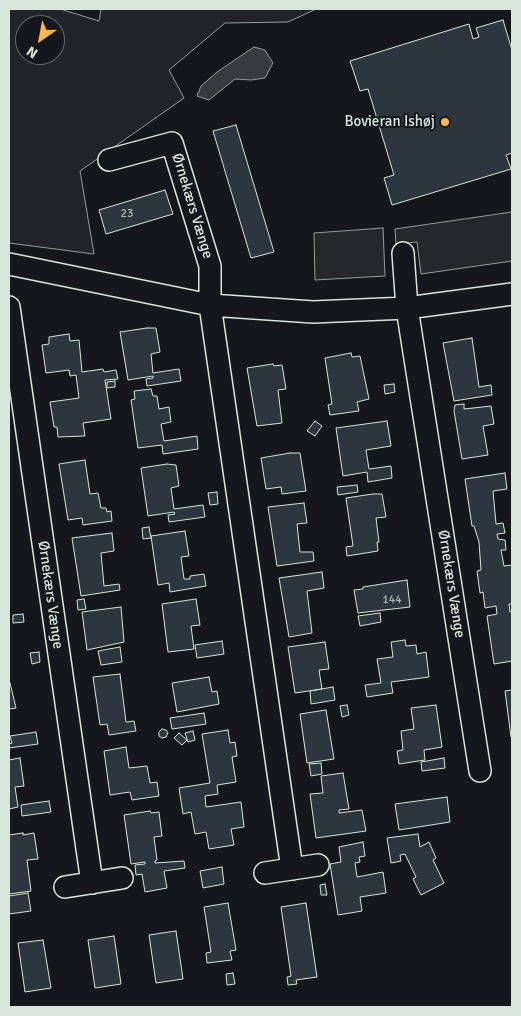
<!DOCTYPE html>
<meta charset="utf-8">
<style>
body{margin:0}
#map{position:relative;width:521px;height:1016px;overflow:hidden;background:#14181c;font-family:Signika,sans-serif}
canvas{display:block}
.frame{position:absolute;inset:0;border:10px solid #d8e6dc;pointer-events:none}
.north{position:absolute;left:15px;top:15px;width:50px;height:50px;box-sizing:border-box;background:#14181c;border:1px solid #626a69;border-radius:50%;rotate:213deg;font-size:14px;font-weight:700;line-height:20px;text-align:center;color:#d8e6dc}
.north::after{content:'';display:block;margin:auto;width:18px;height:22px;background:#ffb74d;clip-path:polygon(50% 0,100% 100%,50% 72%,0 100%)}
</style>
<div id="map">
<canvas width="521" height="1016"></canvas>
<div class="frame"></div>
<div class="north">N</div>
</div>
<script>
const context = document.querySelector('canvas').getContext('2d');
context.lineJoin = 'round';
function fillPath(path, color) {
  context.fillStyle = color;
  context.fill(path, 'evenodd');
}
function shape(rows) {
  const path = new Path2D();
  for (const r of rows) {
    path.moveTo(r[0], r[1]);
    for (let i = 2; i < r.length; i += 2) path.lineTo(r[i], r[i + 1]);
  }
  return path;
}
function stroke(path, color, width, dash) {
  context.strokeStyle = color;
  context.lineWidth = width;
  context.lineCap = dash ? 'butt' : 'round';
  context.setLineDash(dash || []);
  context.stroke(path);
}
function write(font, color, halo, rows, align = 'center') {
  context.font = font + ' Signika,sans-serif';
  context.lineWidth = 4;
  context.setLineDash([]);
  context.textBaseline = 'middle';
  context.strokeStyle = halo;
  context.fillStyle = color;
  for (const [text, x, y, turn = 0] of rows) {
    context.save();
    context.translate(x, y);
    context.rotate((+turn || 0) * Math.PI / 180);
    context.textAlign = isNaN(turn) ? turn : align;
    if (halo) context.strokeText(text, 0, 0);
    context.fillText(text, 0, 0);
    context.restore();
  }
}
const green = shape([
 [9,9,60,9,99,21,101,9,316,9,288,22,225,23,169,70,184,98,80,171,94,254,9,243,9,9],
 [25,25,55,25,55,55,25,55,25,25]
]);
const parking = shape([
 [512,212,512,261,421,274,417,242,396,244,395,229,512,212],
 [383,228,385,276,315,280,314,233,383,228]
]);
const water = shape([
 [254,47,265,50,273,63,265,78,251,80,235,79,209,100,197,96,201,86,217,72,254,47]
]);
const building = shape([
 [503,20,512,50,512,153,506,155,511,169,392,205,384,178,394,175,368,89,360,91,350,61,469,24,473,39,479,37,476,28,503,20],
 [236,125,274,252,251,258,213,131,236,125],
 [165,190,173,214,106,234,99,210,165,190],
 [147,328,156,328,160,352,151,354,153,373,179,369,181,381,147,386,146,379,153,378,153,376,128,380,120,332,147,328],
 [69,334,70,341,79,340,82,372,103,369,104,372,116,370,118,379,105,380,111,419,83,423,85,436,58,437,57,427,54,427,50,402,79,398,76,375,70,376,69,370,46,373,42,345,49,344,49,337,69,334],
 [472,338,479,387,491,385,492,395,454,401,443,343,472,338],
 [351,353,352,357,360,356,369,399,357,402,359,411,330,415,328,405,332,404,325,358,351,353],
 [273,364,274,366,282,365,286,389,278,390,282,423,257,426,247,368,273,364],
 [115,381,115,387,107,388,107,382,115,381],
 [394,384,395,392,385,394,384,385,394,384],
 [151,389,153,396,157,396,159,409,169,407,171,422,161,424,164,441,197,436,198,449,163,454,162,445,138,448,131,400,135,399,134,391,151,389],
 [464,404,464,409,491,406,494,424,483,426,488,455,462,459,454,411,455,405,464,404],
 [315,421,322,426,315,436,307,431,315,421],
 [387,421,391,446,366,450,369,469,391,466,392,478,368,482,367,472,343,476,336,428,387,421],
 [290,453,300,453,306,491,282,494,281,487,266,489,261,458,290,453],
 [85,460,90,494,98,493,101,508,106,508,107,512,111,511,112,521,83,525,82,518,68,520,59,464,85,460],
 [167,464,176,465,179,486,171,488,174,509,203,505,205,517,169,522,168,515,175,514,174,512,148,516,141,468,167,464],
 [505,473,507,489,493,491,496,524,503,523,505,533,497,534,498,539,505,540,506,550,501,550,504,566,512,565,512,604,509,604,510,612,512,611,512,661,494,664,487,616,497,614,496,606,485,608,483,592,480,593,477,571,481,570,479,542,474,526,472,526,465,479,505,473],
 [357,485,358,492,338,495,337,487,357,485],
 [217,492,218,504,210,505,208,493,217,492],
 [373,494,382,494,386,517,376,518,379,542,377,542,378,551,347,556,346,547,353,546,346,498,373,494],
 [304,503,307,523,297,524,300,552,313,552,314,561,277,566,268,507,304,503],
 [149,527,151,538,143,539,142,528,149,527],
 [185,531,189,556,181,557,184,579,190,579,190,576,204,574,206,586,170,592,169,583,158,585,151,536,185,531],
 [112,533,114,551,101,553,104,586,119,584,120,590,81,596,72,538,112,533],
 [322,572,324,588,307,591,312,633,289,637,279,578,322,572],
 [407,580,410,607,358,613,354,590,363,589,363,587,407,580],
 [84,599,86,609,78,610,77,600,84,599],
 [196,599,200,625,191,626,194,649,168,652,162,604,196,599],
 [121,607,124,642,87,650,82,612,121,607],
 [380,613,381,622,360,626,358,616,380,613],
 [23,614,24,622,13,623,13,615,23,614],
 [405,640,406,646,416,645,417,654,426,652,429,677,391,682,393,693,367,697,365,685,381,683,377,659,393,657,391,642,405,640],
 [222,641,224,654,197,658,195,645,222,641],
 [325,642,329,669,319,670,322,689,295,693,288,647,325,642],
 [120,647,122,662,101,665,98,651,120,647],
 [39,652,40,662,32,664,30,653,39,652],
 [120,674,126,722,134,721,136,731,109,735,107,724,100,725,93,677,120,674],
 [209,677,212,692,217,691,219,704,177,712,172,683,209,677],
 [10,683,16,708,9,709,9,684,10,683],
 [333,687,335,700,311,704,310,691,333,687],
 [512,690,512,737,511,737,505,691,512,690],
 [347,705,349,715,342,717,340,706,347,705],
 [436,705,442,747,424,750,425,760,399,764,397,751,403,750,401,731,414,729,411,708,436,705],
 [326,710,334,759,307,763,300,714,326,710],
 [204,713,206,724,172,729,170,718,204,713],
 [162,729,166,730,168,733,166,737,162,738,159,736,159,732,162,729],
 [228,730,230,743,235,742,237,756,232,757,236,782,217,785,218,794,205,796,206,807,241,802,244,827,231,829,234,845,209,849,206,832,195,834,191,812,183,814,179,788,210,783,202,734,228,730],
 [193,731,195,740,188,742,185,733,193,731],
 [36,732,38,744,9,748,9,744,12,743,10,736,36,732],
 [179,733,187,740,182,745,174,738,179,733],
 [126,747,129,768,147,766,150,783,157,782,159,796,132,800,130,792,110,795,104,751,126,747],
 [20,758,24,786,15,787,18,807,9,809,9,760,20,758],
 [444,758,445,768,422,771,421,762,444,758],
 [321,763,322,774,311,776,309,764,321,763],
 [343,773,349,809,339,810,339,813,362,810,366,831,316,838,310,794,323,793,321,776,343,773],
 [447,797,450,822,399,830,395,804,447,797],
 [49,801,51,812,22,816,21,805,49,801],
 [150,811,151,813,159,812,162,836,154,837,157,860,155,861,155,863,184,861,185,868,164,871,167,888,145,892,142,874,136,875,135,865,145,864,145,862,131,864,124,815,150,811],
 [23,833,23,835,34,833,38,859,27,860,31,891,9,894,9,835,23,833],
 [418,834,420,847,429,842,436,858,433,860,444,883,421,895,413,879,416,877,405,854,400,855,401,861,391,863,387,838,418,834],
 [363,842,365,856,359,857,360,862,355,863,357,877,383,872,386,893,360,897,362,911,338,915,330,864,341,862,339,847,363,842],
 [222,867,224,884,203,888,200,871,222,867],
 [325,884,327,895,321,895,320,885,325,884],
 [28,893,31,911,9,914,9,896,28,893],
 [228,903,236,950,230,951,232,960,207,963,206,953,211,952,204,907,228,903],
 [306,903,317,977,296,980,297,984,288,985,287,977,291,976,281,907,306,903],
 [176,931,183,979,156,983,149,935,176,931],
 [114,936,121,984,95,988,88,940,114,936],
 [43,940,51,988,25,992,18,943,43,940],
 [233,973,235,984,227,985,226,974,233,973]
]);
const minor = shape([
 [109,160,172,143,210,266,210,305,292,869],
 [403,253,407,308,480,771],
 [9,264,210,305,313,312,407,308,512,294],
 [9,307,92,883],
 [265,873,318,865],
 [65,887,122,878]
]);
const markers = [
 [445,122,5,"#ffb74d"]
];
const numberNames = [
 ["23",127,214],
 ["144",392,600]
];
const poiNames = [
 ["Bovieran Ishøj",435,122]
];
const streetNames = [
 ["Ørnekærs Vænge",192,206,73],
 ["Ørnekærs Vænge",451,584,81],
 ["Ørnekærs Vænge",50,595,82]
];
fillPath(green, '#202428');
stroke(green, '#939e99', 1);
fillPath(parking, '#24282b');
stroke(parking, '#939e99', 1);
fillPath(water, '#363b3e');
stroke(water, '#939e99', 1);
fillPath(building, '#2c363c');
stroke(building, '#d8e6dc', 1);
stroke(minor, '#d8e6dc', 24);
stroke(minor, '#14181c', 21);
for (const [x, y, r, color] of markers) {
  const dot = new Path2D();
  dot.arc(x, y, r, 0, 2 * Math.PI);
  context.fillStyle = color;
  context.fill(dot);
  stroke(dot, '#14181c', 2);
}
write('12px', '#adbab4', null, numberNames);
write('15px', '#d8e6dc', '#14181c', poiNames, 'right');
write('15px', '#d8e6dc', '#14181c', streetNames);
</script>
